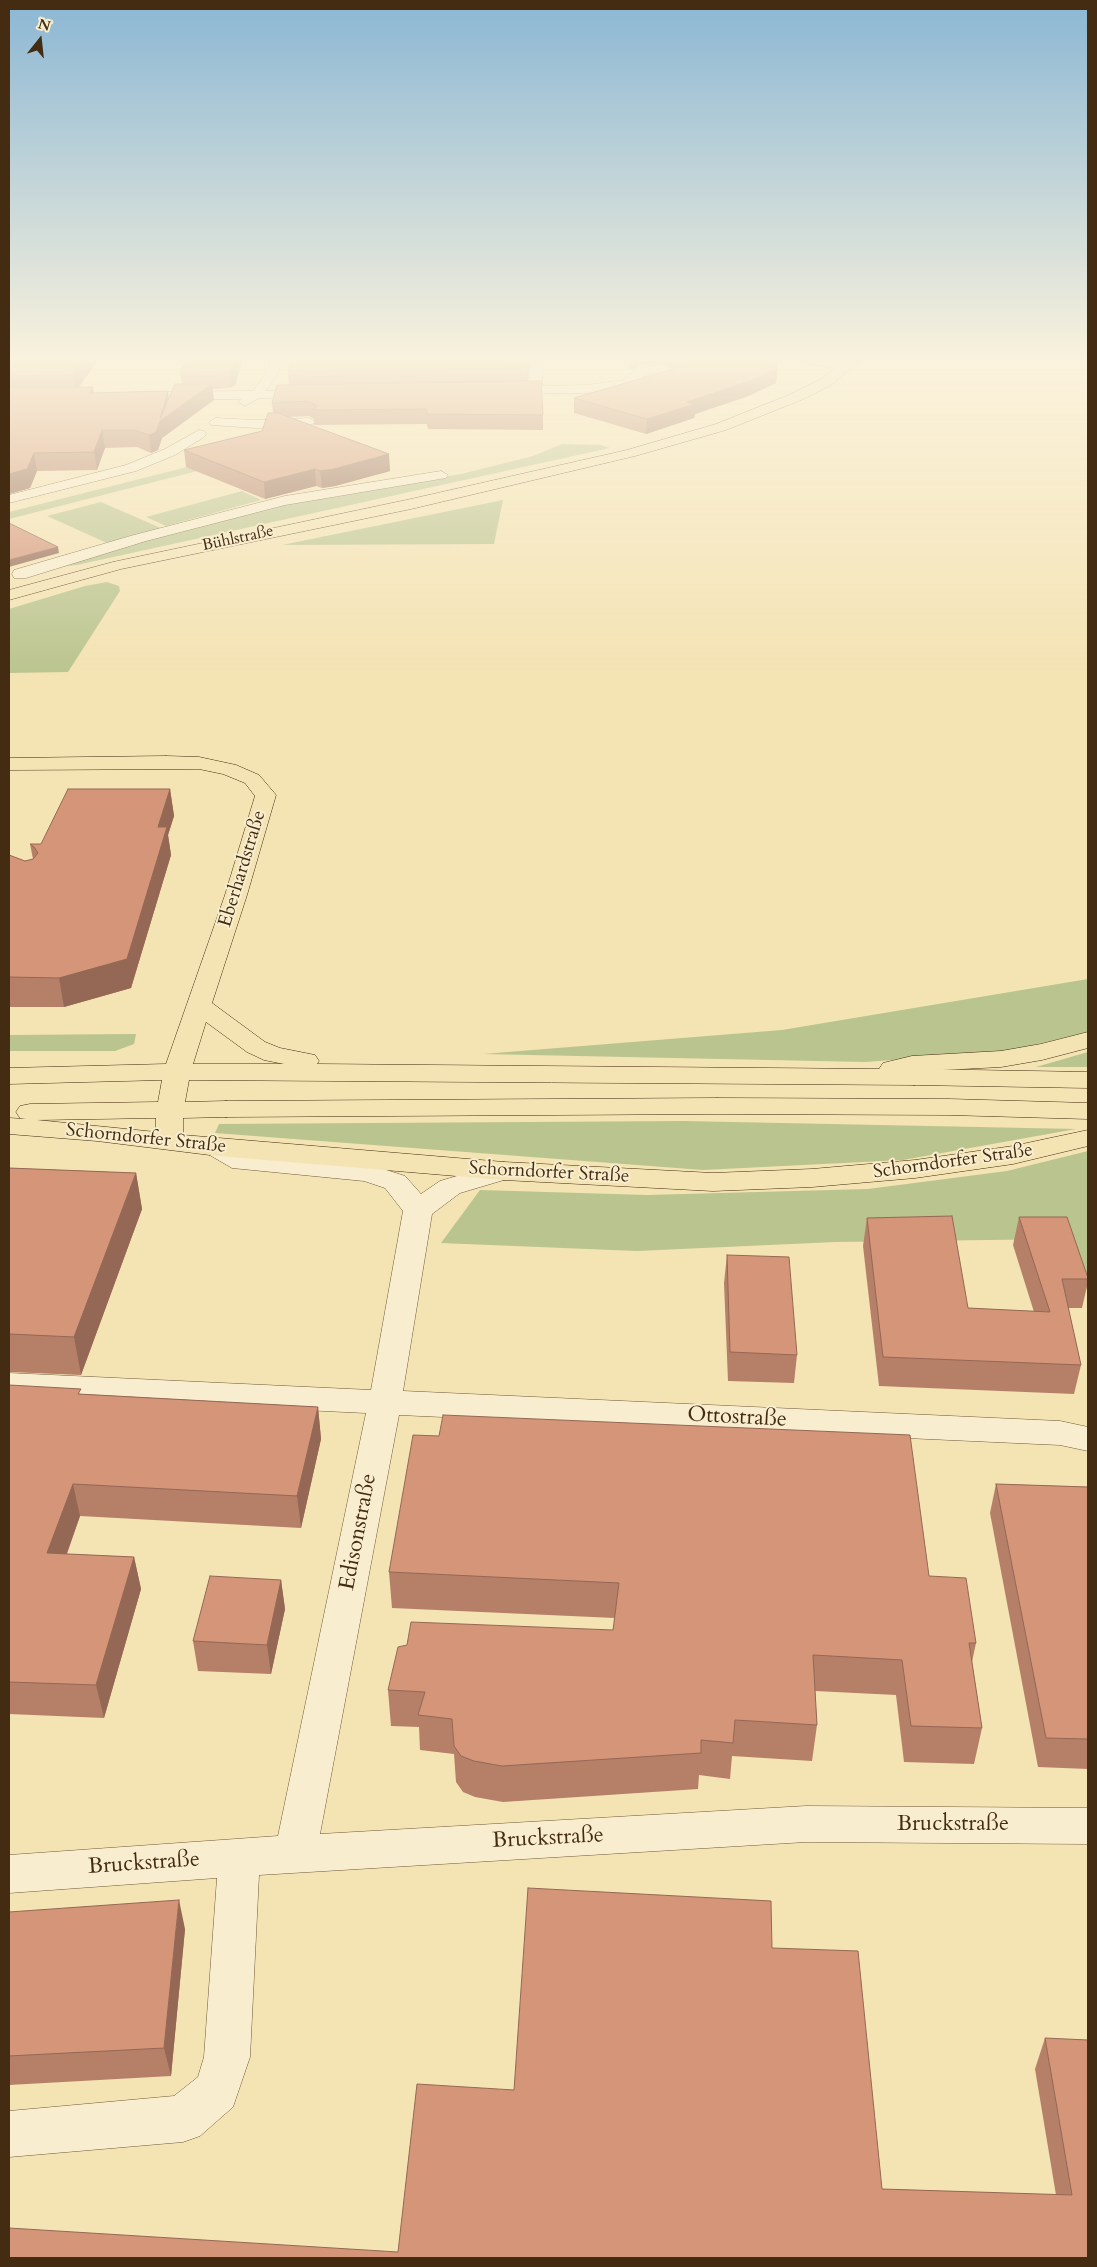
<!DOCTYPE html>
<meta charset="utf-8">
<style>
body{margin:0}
#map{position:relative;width:1097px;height:2267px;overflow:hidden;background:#f4e3b3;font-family:Cardo,serif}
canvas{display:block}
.frame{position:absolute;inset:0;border:10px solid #432c11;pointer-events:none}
.north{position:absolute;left:15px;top:15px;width:50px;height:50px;-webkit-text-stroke:4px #f8edce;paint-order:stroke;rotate:16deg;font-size:14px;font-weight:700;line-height:20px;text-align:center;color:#432c11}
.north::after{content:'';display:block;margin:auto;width:18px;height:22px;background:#432c11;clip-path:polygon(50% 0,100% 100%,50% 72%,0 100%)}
</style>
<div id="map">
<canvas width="1097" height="2267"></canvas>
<div class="frame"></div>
<div class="north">N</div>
</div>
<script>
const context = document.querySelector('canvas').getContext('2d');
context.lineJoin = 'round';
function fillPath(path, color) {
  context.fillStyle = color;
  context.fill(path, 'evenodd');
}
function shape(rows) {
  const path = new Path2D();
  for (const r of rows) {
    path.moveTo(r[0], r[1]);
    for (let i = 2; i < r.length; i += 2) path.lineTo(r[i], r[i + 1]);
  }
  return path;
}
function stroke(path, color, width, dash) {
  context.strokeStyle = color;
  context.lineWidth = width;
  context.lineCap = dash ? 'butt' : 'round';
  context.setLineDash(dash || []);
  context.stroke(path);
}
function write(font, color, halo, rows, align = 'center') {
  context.font = font + ' Cardo,serif';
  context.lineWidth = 4;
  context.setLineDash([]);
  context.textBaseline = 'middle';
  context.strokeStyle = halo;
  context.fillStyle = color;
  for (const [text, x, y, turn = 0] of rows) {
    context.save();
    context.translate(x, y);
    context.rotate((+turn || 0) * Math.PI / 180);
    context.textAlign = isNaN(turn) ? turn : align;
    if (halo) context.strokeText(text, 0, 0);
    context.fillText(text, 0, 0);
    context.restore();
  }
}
const green = shape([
 [562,444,601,445,610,448,77,565,51,568,109,550,285,504,461,474,533,456],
 [195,465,205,469,9,519,9,512],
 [242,491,261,500,166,526,146,517],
 [503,500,494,544,282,545],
 [101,502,161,528,107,543,47,516],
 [107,582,119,586,120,591,68,672,9,673,9,609,85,586],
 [1088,979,1088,1032,1005,1052,865,1062,483,1054,782,1030],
 [136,1034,134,1044,115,1051,9,1051,9,1035],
 [1088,1052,1088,1067,1036,1067],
 [683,1121,1076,1129,903,1160,703,1170,215,1133,219,1124],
 [1088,1151,1088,1292,1064,1239,835,1242,637,1251,441,1243,480,1190,647,1195,868,1189,1007,1171]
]);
const minor = shape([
 [271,360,283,360,278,373,266,391,312,390,317,391,319,394,317,397,259,398,245,406,238,402,241,399,130,400,123,396,130,392,253,391,266,373,271,360],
 [531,360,543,360,542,386,587,385,623,380,640,367,657,365,675,369,677,376,675,379,663,383,587,393,500,394,499,391,500,388,529,387,531,360],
 [657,373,664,374,642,378,647,374,657,373],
 [801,360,836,360,853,363,855,366,849,370,807,364,801,360],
 [216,418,256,420,309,418,316,422,309,426,256,428,211,425,209,422,216,418],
 [199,430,204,431,206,434,204,437,175,455,136,471,9,503,9,495,126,465,165,449,199,430],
 [441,471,448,475,446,478,285,505,146,541,26,578,14,578,12,574,14,570,134,535,285,496,441,471],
 [218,1140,228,1142,249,1154,377,1167,405,1176,421,1194,440,1181,504,1162,514,1165,518,1171,514,1177,460,1193,432,1214,403,1391,1060,1421,1088,1427,1088,1451,1060,1445,399,1415,320,1834,806,1806,1088,1808,1088,1844,806,1842,259,1875,250,2057,233,2107,200,2136,183,2142,9,2157,9,2111,174,2096,198,2077,204,2057,217,1878,9,1893,9,1855,278,1836,366,1413,9,1396,9,1373,371,1390,403,1211,385,1188,364,1181,232,1168,208,1154,204,1148,208,1142,218,1140]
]);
const major = shape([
 [846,360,860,360,831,385,801,400,726,430,635,456,411,509,121,569,9,600,9,590,113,562,411,499,627,450,716,424,791,394,821,379,846,360],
 [166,756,199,757,236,765,259,775,276,795,247,895,212,1003,265,1042,280,1048,315,1055,319,1061,317,1064,879,1069,883,1063,912,1056,1001,1051,1041,1044,1088,1032,1088,1048,1042,1060,1001,1067,923,1071,927,1077,923,1083,914,1085,189,1080,185,1102,226,1101,236,1103,240,1109,236,1115,226,1117,183,1118,183,1135,504,1162,713,1173,812,1169,915,1160,1013,1146,1088,1130,1088,1146,1013,1164,915,1178,812,1187,713,1191,504,1180,218,1156,97,1141,9,1134,9,1118,26,1119,20,1118,16,1112,20,1106,30,1104,158,1102,162,1080,9,1084,9,1068,166,1064,225,895,255,796,245,783,223,774,199,769,9,770,9,758,166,756],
 [206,1022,247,1052,264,1060,284,1064,193,1064,206,1022],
 [156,1118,156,1132,37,1120,156,1118]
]);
const highway = shape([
 [914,1069,1088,1072,1088,1088,914,1085,905,1083,901,1077,905,1071,914,1069],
 [717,1098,949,1099,1088,1103,1088,1119,949,1115,717,1114,226,1117,216,1115,212,1109,216,1103,226,1101,717,1098]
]);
const wall = shape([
 [98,360,79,387,94,393,169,399,182,384,180,373,243,360,235,385,230,388,212,389,214,400,162,438,158,450,151,453,137,447,105,448,97,470,37,471,30,488,9,494,9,361],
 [292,360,530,360,528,381,543,415,543,430,428,429,427,424,314,425,314,419,309,416,289,417,390,471,335,486,322,488,316,486,265,499,186,467,184,450,262,431,273,413,272,403,289,385,288,371],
 [629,360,774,360,777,369,776,383,746,397,695,414,694,418,646,434,574,413,574,398,676,369,657,363,640,365,634,369,629,369],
 [170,789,174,816,168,835,171,855,131,988,64,1007,9,1007,9,855,25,861,33,859,30,844,41,844],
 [9,1168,136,1173,142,1209,81,1375,9,1372],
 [1019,1217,1088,1278,1088,1282,1082,1308,1068,1308,1081,1365,1074,1394,879,1386,863,1246,867,1218,968,1308,1034,1312,1013,1245],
 [727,1255,797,1355,794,1383,728,1381,724,1283],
 [9,1385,82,1394,318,1407,321,1439,301,1528,80,1516,67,1554,134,1557,141,1589,104,1718,9,1714],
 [996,1484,1088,1487,1088,1769,1038,1767,990,1513],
 [389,1572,929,1576,976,1643,972,1662,982,1728,974,1764,904,1762,896,1695,815,1691,817,1725,812,1761,732,1756,730,1779,699,1775,698,1789,503,1802,475,1797,463,1792,456,1782,454,1754,420,1750,419,1727,391,1726,388,1690,613,1630,615,1618,392,1608],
 [281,1580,285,1609,271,1674,198,1671,193,1641],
 [9,1912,185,1929,171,2076,9,2085],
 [772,1948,882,2189,1056,2195,1035,2069,1045,2038,1088,2258,398,2252,514,2090]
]);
const shadedWall = shape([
 [84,360,98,360,76,391,73,375],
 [236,360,243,360,235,385,230,388,228,372],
 [528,360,530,360,527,384,527,368],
 [634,360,657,360,657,363,640,365,634,369],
 [777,369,776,383,746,397,695,414,694,418,646,434,647,419,687,402],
 [212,384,214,400,162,438,158,450,151,453,149,435,160,419,168,391,170,408],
 [93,387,95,404,89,393],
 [102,430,105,448,97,470,94,452],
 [34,453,37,471,30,488,9,494,9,474],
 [389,454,390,471,335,486,322,488,320,471],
 [315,469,316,486,265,499,264,482],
 [58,547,59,553,9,567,9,560],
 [170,789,174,816,168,835,171,855,131,988,64,1007,59,978,158,827],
 [136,1173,142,1209,81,1375,74,1337],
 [318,1407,321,1439,301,1528,297,1496],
 [73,1484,80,1516,55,1586,47,1553],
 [134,1557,141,1589,104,1718,96,1685],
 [281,1580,285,1609,271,1674,267,1645],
 [179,1900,185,1929,171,2076,164,2048]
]);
const building = shape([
 [9,360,84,360,73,375,9,376,9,360],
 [186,360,236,360,234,368,228,372,180,373,186,360],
 [292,360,528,360,527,368,288,371,292,360],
 [705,360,774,360,777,369,747,382,687,402,695,404,647,419,574,398,705,360],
 [541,381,543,415,427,414,427,409,313,410,317,406,308,401,272,403,277,385,541,381],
 [175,384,212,384,160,421,156,432,149,435,134,430,102,430,94,452,34,453,27,469,9,474,9,387,93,387,89,393,168,391,160,419,175,384],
 [268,413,278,413,389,454,334,469,320,471,315,469,264,482,184,450,262,431,268,413],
 [9,523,58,547,9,560,9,523],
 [68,789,170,789,158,827,167,827,127,959,59,978,9,977,9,855,25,861,33,859,38,853,34,847,30,844,41,844,68,789],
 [9,1168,136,1173,74,1337,9,1334,9,1168],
 [952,1216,968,1308,1050,1312,1019,1217,1067,1217,1088,1278,1088,1279,1062,1279,1081,1365,883,1357,867,1218,952,1216],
 [727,1255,789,1257,797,1355,730,1352,727,1255],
 [9,1385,81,1389,78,1394,318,1407,297,1496,73,1484,47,1553,134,1557,96,1685,9,1682,9,1385],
 [443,1415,910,1435,929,1576,966,1578,976,1643,969,1643,982,1728,911,1726,902,1660,813,1655,817,1725,735,1720,733,1743,701,1740,701,1753,502,1766,474,1761,461,1756,454,1746,452,1719,418,1715,425,1692,388,1690,398,1647,407,1645,411,1622,613,1630,619,1583,389,1572,413,1435,439,1436,443,1415],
 [996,1484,1088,1487,1088,1739,1046,1738,996,1484],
 [210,1576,281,1580,267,1645,193,1641,210,1576],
 [528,1888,771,1901,772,1948,858,1951,882,2189,1072,2195,1045,2038,1088,2040,1088,2258,9,2258,9,2228,398,2252,417,2084,514,2090,528,1888],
 [179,1900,164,2048,9,2056,9,1912,179,1900]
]);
const farStreetnames = [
 ["Bühlstraße",238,539,-12]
];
const streetNames = [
 ["Eberhardstraße",243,869,-73],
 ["Schorndorfer Straße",146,1139,6],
 ["Schorndorfer Straße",953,1162,-8],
 ["Schorndorfer Straße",549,1173,3]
];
const nearStreetnames = [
 ["Ottostraße",737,1418,3],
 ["Edisonstraße",359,1532,-79],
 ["Bruckstraße",953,1825],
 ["Bruckstraße",548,1839,-3],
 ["Bruckstraße",144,1864,-4]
];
fillPath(green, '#bac48e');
stroke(minor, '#6f5a3a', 1);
stroke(major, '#432c11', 1);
stroke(highway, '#432c11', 1);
fillPath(minor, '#f8edce');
fillPath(major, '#f4e3b3');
fillPath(highway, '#f4e3b3');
fillPath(wall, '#b68068');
fillPath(shadedWall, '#946855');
fillPath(building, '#d49579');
stroke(building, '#946855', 1);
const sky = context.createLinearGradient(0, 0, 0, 678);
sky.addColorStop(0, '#8bb7d4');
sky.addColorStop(0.53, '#faf2dd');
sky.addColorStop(1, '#faf2dd00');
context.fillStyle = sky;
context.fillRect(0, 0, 1097, 678);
write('16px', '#432c11', '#f8edce', farStreetnames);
write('19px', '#432c11', '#f8edce', streetNames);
write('22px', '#432c11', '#f8edce', nearStreetnames);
</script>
